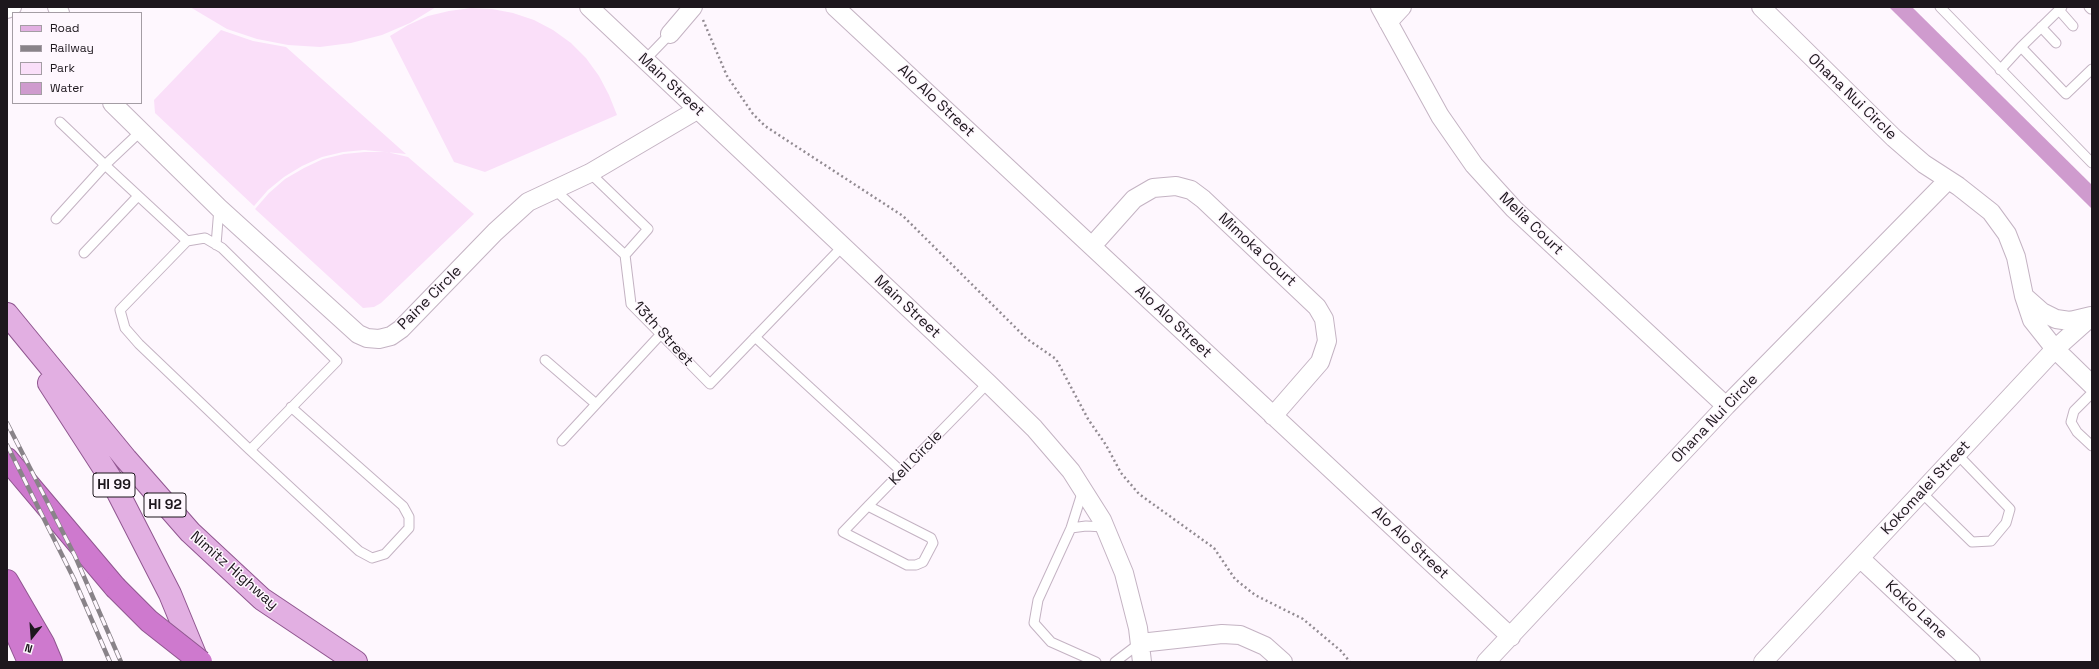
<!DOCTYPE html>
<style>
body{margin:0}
#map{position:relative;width:2099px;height:669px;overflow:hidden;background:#fef7fe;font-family:"Space Grotesk",sans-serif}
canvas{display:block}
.frame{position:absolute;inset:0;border:8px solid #1d171d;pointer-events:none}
.legend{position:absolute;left:12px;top:12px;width:130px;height:92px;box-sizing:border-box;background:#fef7fe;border:1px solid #a49da4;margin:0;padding:5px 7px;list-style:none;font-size:12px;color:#1d171d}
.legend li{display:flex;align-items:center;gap:8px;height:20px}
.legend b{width:20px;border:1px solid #a49da4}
.north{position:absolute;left:12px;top:617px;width:40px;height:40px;-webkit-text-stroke:3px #fef7fe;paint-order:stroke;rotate:197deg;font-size:11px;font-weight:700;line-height:16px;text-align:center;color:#1d171d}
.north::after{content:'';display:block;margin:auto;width:14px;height:18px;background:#1d171d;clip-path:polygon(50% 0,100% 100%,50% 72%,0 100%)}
</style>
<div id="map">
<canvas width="2099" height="669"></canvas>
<div class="frame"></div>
<ul class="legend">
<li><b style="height:5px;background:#e2afe2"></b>Road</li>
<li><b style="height:5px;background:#898389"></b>Railway</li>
<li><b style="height:11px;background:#fadff9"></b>Park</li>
<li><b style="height:11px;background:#cf9bce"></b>Water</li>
</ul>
<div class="north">N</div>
</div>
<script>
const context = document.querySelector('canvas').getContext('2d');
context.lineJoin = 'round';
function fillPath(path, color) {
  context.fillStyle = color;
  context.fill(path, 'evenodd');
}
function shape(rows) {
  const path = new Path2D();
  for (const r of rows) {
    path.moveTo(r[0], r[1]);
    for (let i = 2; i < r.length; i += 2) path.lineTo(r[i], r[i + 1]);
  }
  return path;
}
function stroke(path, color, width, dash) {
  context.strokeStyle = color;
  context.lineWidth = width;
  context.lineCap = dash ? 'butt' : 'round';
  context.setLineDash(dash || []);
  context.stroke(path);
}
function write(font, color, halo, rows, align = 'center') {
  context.font = font + ' "Space Grotesk",sans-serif';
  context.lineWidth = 3;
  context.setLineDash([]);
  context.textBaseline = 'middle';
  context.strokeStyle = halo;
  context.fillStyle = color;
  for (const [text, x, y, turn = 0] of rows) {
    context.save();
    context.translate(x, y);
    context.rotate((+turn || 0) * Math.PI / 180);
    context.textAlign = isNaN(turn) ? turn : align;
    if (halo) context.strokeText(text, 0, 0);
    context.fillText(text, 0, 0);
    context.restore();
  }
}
const green = shape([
 [190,7,436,7,410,23,382,35,351,43,320,47,288,45,257,39,227,29],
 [471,8,492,9,513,13,534,20,553,30,571,43,586,58,599,76,609,95,617,115,485,172,454,162,390,36,408,25,428,16,449,11],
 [221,30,253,41,286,47,406,154,364,150,343,152,322,157,302,166,284,177,268,190,254,206,155,113,154,100],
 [365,152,387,152,408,157,474,214,381,303,374,307,363,308,255,209,269,193,285,179,304,168,323,159,344,154]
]);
const water = shape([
 [1889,7,1912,7,2092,185,2092,209]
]);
const path = shape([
 [703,20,727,76,753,114,765,126,903,216,1027,339,1056,359,1088,419,1106,445,1121,473,1139,494,1214,548,1235,579,1255,595,1303,619,1341,651,1350,662]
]);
const service = shape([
 [1940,7,2092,163],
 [2062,7,2021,47,2066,94,2092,69],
 [2089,7,2091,9],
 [2059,10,2073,26],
 [2041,27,2056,43],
 [645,60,670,34],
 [2000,70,2021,47],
 [140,132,105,165,187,241,120,310,125,328,139,344,250,450,337,361,222,248,205,238,187,241],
 [590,173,648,229,625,255],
 [554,189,625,255,631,304,710,384,842,247],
 [56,219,105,165,60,122],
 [216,245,219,208],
 [84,253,138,196],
 [755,337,902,472],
 [545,360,596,404],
 [2092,393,2074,411,2071,422,2077,432,2092,446],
 [562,441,661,334],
 [250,450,359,551,372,558,385,554,409,528,409,517,403,506,291,407],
 [1083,490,1071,528,1038,600,1034,623,1051,642,1096,662],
 [1921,492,1972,542,1991,541,2006,523,2010,509,1957,454],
 [868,506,931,538,933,543,923,562,916,565,907,565,843,532,868,506,988,383],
 [1071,528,1086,526,1104,527],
 [1115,662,1140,643]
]);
const minor = shape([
 [57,7,60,13],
 [589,7,988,383,1034,428,1071,471,1102,520,1124,573,1138,628,1142,662],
 [835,7,1511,637],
 [1380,7,1440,116,1474,165,1514,209,1726,406],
 [1761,7,1894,138,1924,164,1958,186,1991,212,2007,234,2016,257,2024,296,2032,320,2055,349,2092,385],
 [7,9,12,7],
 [1388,22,1402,7],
 [670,34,693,7],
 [112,103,219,208,358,334,367,338,379,339,391,336,401,329,495,232,528,202,590,173,697,110],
 [1092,246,1134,199,1153,188,1176,186,1191,190,1203,199,1317,307,1324,319,1327,341,1320,362,1273,416],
 [2025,297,2042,312,2056,319,2070,321,2091,316],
 [1861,559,1971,662],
 [1140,643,1222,634,1240,635,1265,646,1283,662],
 [1486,662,1726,406,1948,180],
 [1763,662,2055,349,2092,316]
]);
const primary = shape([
 [7,314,126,459,190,532,262,599,356,662],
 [49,383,111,479,170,594,198,662]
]);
const motorway = shape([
 [7,459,115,587],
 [7,581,43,643,51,662],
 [7,612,29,662]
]);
const rail = shape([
 [7,423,75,556,121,662],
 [7,445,74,579,110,662]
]);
const motorwayBridge = shape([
 [115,587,149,621,201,662]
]);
const shields = [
 [114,485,42],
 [165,505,42]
];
const shieldNames = [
 ["HI 99",114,485],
 ["HI 92",165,505]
];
const streetNames = [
 ["Main Street",671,85,43],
 ["Ohana Nui Circle",1852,97,44],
 ["Alo Alo Street",936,101,43],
 ["Melia Court",1531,224,44],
 ["Mimoka Court",1257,250,43],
 ["Paine Circle",430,298,-45],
 ["Main Street",907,307,43],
 ["Alo Alo Street",1173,322,43],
 ["13th Street",663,334,48],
 ["Ohana Nui Circle",1715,419,-46],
 ["Kell Circle",916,458,-46],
 ["Kokomalei Street",1926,488,-47],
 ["Alo Alo Street",1410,543,43],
 ["Nimitz Highway",234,571,41],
 ["Kokio Lane",1916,610,43]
];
fillPath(green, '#fadff9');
fillPath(water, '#cf9bce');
stroke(service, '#c4b3c3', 11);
stroke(minor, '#c4b3c3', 20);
stroke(primary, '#905790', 24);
stroke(motorway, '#905790', 24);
stroke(path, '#928b92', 2.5, [2, 3]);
stroke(service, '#fff', 9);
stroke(minor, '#fff', 18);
stroke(primary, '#e2afe2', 22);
stroke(motorway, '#ce79ce', 22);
stroke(rail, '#898389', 4.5);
stroke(rail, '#fef7fe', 3, [9]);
stroke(motorwayBridge, '#905790', 24, []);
stroke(motorwayBridge, '#ce79ce', 22);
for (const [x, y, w] of shields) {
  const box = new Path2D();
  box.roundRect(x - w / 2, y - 12, w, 24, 3);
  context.fillStyle = '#fef7fe';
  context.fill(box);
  stroke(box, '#1d171d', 1);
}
write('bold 14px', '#1d171d', null, shieldNames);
write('15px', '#1d171d', '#fef7fe', streetNames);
</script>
